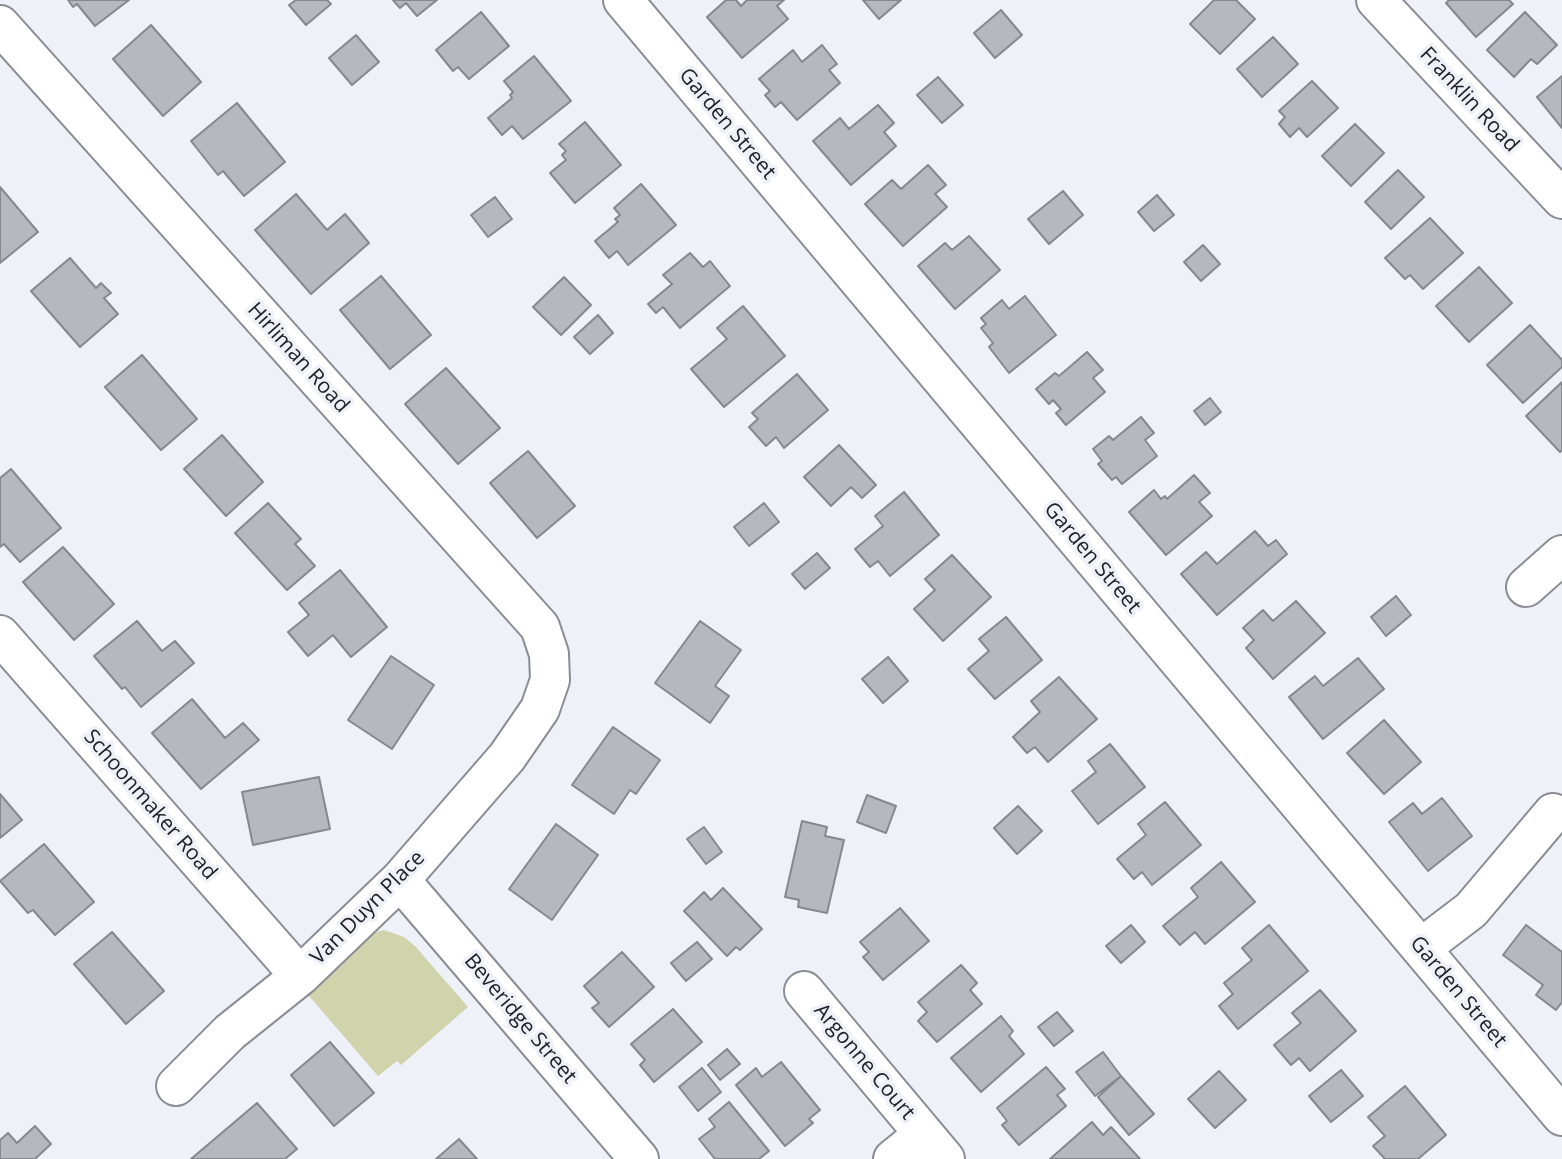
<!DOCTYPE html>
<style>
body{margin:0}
canvas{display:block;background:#eef1f8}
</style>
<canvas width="1562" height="1159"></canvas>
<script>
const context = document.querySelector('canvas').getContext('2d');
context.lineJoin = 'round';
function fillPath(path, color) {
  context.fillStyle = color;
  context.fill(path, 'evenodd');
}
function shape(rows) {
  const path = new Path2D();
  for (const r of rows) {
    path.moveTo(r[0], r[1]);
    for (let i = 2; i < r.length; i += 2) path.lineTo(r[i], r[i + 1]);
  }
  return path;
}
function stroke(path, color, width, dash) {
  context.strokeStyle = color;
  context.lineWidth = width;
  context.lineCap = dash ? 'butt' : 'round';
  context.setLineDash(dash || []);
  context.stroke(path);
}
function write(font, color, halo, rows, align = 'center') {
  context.font = font + ' "Open Sans",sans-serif';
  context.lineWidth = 7;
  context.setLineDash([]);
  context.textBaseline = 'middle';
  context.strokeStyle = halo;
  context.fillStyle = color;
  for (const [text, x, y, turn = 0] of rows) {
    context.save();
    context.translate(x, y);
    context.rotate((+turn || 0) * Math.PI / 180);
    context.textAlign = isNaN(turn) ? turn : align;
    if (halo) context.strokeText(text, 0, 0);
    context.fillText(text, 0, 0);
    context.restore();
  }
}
const green = shape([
 [384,930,404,937,415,946,468,1007,401,1065,397,1061,378,1076,303,989,366,935]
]);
const building = shape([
 [68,0,129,0,95,26,77,4,73,7,68,0],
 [296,0,327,0,331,4,306,25,289,5,296,0],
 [393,0,437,0,417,16,406,3,400,8,393,0],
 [726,0,736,0,741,6,747,0,784,0,777,6,788,19,742,58,707,17,726,0],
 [863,0,901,0,879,19,863,0],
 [1214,0,1236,0,1255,19,1220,54,1190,24,1214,0],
 [1449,0,1509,0,1513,4,1476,37,1446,3,1449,0],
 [1001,10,1022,35,995,58,974,33,1001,10],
 [481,12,509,46,469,79,458,67,453,71,436,50,481,12],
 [1525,12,1557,45,1537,64,1531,59,1514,77,1487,50,1525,12],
 [151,25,201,82,163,116,113,59,151,25],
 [356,35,379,62,352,85,329,58,356,35],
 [1273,37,1298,64,1262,97,1237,69,1273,37],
 [822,45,837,64,829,70,840,83,797,120,781,102,775,107,765,95,770,91,759,79,793,50,802,62,822,45],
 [534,56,571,101,523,139,512,126,502,135,488,118,512,98,510,95,513,92,504,81,534,56],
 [1562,76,1562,128,1537,97,1562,76],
 [938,77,963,105,942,123,917,95,938,77],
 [1312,81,1338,108,1307,137,1299,128,1290,137,1279,124,1285,117,1279,111,1312,81],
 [237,103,285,162,244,196,223,171,218,175,191,141,237,103],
 [878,105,894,123,884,132,896,146,851,185,813,141,840,118,849,129,878,105],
 [585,122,621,165,575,203,550,173,566,160,562,155,566,151,559,144,585,122],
 [1355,124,1384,153,1351,186,1322,156,1355,124],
 [928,165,946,185,935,194,947,207,903,246,865,204,892,180,901,189,928,165],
 [1398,170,1424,197,1391,229,1365,202,1398,170],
 [641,184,676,225,628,265,617,251,609,258,595,241,618,222,615,219,620,215,614,208,641,184],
 [0,187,38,232,0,263,0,187],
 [1063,191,1083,215,1049,244,1028,219,1063,191],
 [296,194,327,230,345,214,369,243,311,294,255,230,296,194],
 [1157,195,1174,215,1154,231,1138,212,1157,195],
 [495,197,512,219,488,237,471,215,495,197],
 [1430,218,1463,253,1423,289,1410,275,1405,279,1385,258,1430,218],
 [969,236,1000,270,955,309,918,266,945,243,952,250,969,236],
 [1203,245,1220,264,1201,281,1184,262,1203,245],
 [690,253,703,267,710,261,730,286,680,328,663,307,656,313,648,304,672,284,663,275,690,253],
 [70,258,96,288,101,283,111,293,104,298,118,314,80,347,31,291,70,258],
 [1479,267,1512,303,1469,342,1436,306,1479,267],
 [381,276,431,335,390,369,340,310,381,276],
 [564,277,591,305,561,335,533,307,564,277],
 [1025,296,1056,335,1009,373,989,347,993,343,981,328,986,324,981,318,1002,300,1009,309,1025,296],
 [743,306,785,356,724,407,691,369,727,339,717,328,743,306],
 [598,315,613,333,590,354,574,337,598,315],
 [1530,325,1562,360,1562,367,1523,403,1487,365,1530,325],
 [1087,352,1103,370,1093,378,1105,392,1066,425,1056,413,1061,409,1053,400,1049,404,1036,389,1055,373,1059,376,1087,352],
 [142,355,197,419,161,450,105,387,142,355],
 [446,368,500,428,458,464,405,404,446,368],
 [797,374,828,410,784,448,776,437,766,446,749,427,758,419,752,413,797,374],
 [1562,382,1562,450,1560,452,1526,416,1562,382],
 [1210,398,1221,412,1205,425,1194,411,1210,398],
 [1141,417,1154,433,1145,440,1157,456,1122,484,1116,477,1112,480,1098,464,1102,461,1093,449,1109,436,1113,440,1141,417],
 [222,435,263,482,226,516,184,469,222,435],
 [839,445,876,485,862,498,851,487,831,506,804,477,839,445],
 [528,451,575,506,537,538,490,483,528,451],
 [11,469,61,528,20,562,4,544,0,547,0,478,11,469],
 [1194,475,1210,493,1199,502,1212,516,1166,555,1129,512,1154,490,1161,499,1165,496,1167,499,1194,475],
 [904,492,939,535,890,576,878,561,870,567,855,549,883,526,875,516,904,492],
 [268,503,301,539,295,544,315,566,287,590,235,533,268,503],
 [764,503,779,522,749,546,734,527,764,503],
 [1255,531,1268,546,1276,540,1287,554,1217,615,1181,574,1206,552,1217,564,1255,531],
 [63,547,114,604,74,640,23,582,63,547],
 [817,553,830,568,805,589,792,574,817,553],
 [952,555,991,597,943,641,914,609,935,590,925,579,952,555],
 [340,570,387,627,351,657,333,635,308,656,288,632,309,615,299,603,340,570],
 [1396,596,1411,615,1386,636,1371,617,1396,596],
 [1296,601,1325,633,1273,679,1246,648,1254,640,1243,628,1263,610,1273,621,1296,601],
 [1006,617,1042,660,995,699,968,669,989,651,979,639,1006,617],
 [137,621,162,651,175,641,194,663,141,707,125,687,122,689,94,656,137,621],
 [700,621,741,650,715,686,729,696,710,723,655,683,700,621],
 [391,656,434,685,392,749,348,720,391,656],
 [888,657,908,681,883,703,862,679,888,657],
 [1358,658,1384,689,1323,739,1289,697,1315,676,1323,686,1358,658],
 [1059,677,1097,719,1048,762,1035,747,1027,753,1013,737,1040,712,1031,701,1059,677],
 [192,699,225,738,243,723,259,740,201,789,152,733,192,699],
 [1384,720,1421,762,1384,794,1347,753,1384,720],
 [613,727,660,760,636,794,630,790,614,814,572,785,613,727],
 [1110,744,1145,787,1098,824,1072,791,1096,772,1088,761,1110,744],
 [319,777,330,829,253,845,242,792,319,777],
 [0,794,22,820,0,838,0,794],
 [867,795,896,806,886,833,857,822,867,795],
 [1442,798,1472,836,1428,871,1389,822,1413,803,1422,814,1442,798],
 [1165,802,1201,845,1152,885,1142,872,1134,879,1117,859,1146,835,1138,824,1165,802],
 [1018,806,1042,831,1017,854,994,828,1018,806],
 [802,821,827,827,825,836,844,840,827,913,798,907,799,900,785,897,802,821],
 [556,824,598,855,552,920,509,889,556,824],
 [704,827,722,852,706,864,687,839,704,827],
 [44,844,94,902,55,935,33,910,28,913,0,881,44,844],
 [1221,862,1255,902,1205,944,1195,932,1180,945,1163,926,1198,897,1191,888,1221,862],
 [723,888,762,929,740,950,736,947,727,956,684,911,704,892,711,900,723,888],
 [900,908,929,941,883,980,863,957,869,952,860,942,900,908],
 [1131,925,1145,942,1121,963,1106,946,1131,925],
 [1269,925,1308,971,1238,1029,1219,1006,1233,994,1224,983,1252,960,1242,948,1269,925],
 [1526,925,1562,952,1562,1002,1556,1010,1536,995,1543,985,1503,955,1526,925],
 [112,932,164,991,126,1024,74,964,112,932],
 [697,942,712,959,686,981,671,963,697,942],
 [622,952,654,987,609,1027,592,1008,599,1003,584,986,622,952],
 [961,965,977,983,970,990,982,1004,937,1042,918,1021,927,1012,918,1002,961,965],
 [1320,990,1356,1031,1310,1071,1299,1058,1291,1065,1274,1045,1301,1023,1292,1013,1320,990],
 [673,1009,702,1042,654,1082,640,1065,645,1060,631,1044,673,1009],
 [1057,1012,1073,1031,1054,1046,1038,1027,1057,1012],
 [1001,1016,1013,1031,1009,1036,1024,1054,981,1092,951,1058,1001,1016],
 [330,1042,374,1093,334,1126,291,1075,330,1042],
 [727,1049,740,1064,720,1080,708,1065,727,1049],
 [1103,1052,1121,1076,1095,1096,1076,1072,1103,1052],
 [781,1062,820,1110,809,1119,813,1123,785,1146,736,1085,756,1068,762,1077,781,1062],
 [1046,1067,1065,1089,1057,1095,1066,1106,1019,1145,1002,1125,1007,1121,997,1108,1046,1067],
 [702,1068,721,1092,698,1111,679,1087,702,1068],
 [1341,1070,1363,1096,1331,1122,1309,1096,1341,1070],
 [1219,1071,1246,1100,1215,1128,1188,1099,1219,1071],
 [1121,1076,1154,1114,1129,1135,1098,1097,1121,1076],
 [1405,1086,1446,1135,1418,1159,1385,1159,1373,1146,1385,1136,1368,1117,1405,1086],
 [729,1102,769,1151,759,1159,715,1159,699,1139,715,1127,709,1119,729,1102],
 [257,1103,297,1149,285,1159,191,1159,257,1103],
 [1092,1122,1103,1135,1111,1127,1140,1159,1050,1159,1092,1122],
 [35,1126,51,1144,35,1159,0,1159,0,1140,8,1133,17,1143,35,1126],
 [459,1139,477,1159,436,1159,459,1139]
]);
const minor = shape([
 [623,0,1562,1116],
 [1376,0,1562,199],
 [0,25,540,627,549,654,550,680,540,709,507,757,400,880,300,976,230,1032,176,1086],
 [1526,587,1562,555],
 [0,635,300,976],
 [400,880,639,1159],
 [1421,948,1471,910,1553,813],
 [804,991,945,1159],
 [893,1159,924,1134]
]);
const streetNames = [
 ["Franklin Road",1469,100,47],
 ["Garden Street",727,124,50],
 ["Hirliman Road",298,358,48],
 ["Garden Street",1092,558,50],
 ["Schoonmaker Road",150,805,49],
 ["Van Duyn Place",368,908,-45],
 ["Garden Street",1458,992,50],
 ["Beveridge Street",520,1019,50],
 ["Argonne Court",864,1062,50]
];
fillPath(green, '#d0d3ab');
fillPath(building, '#b5b8bf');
stroke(building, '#85888e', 2);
stroke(minor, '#8a8d93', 42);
stroke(minor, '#fff', 38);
write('21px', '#212224', '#eef1f8', streetNames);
</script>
